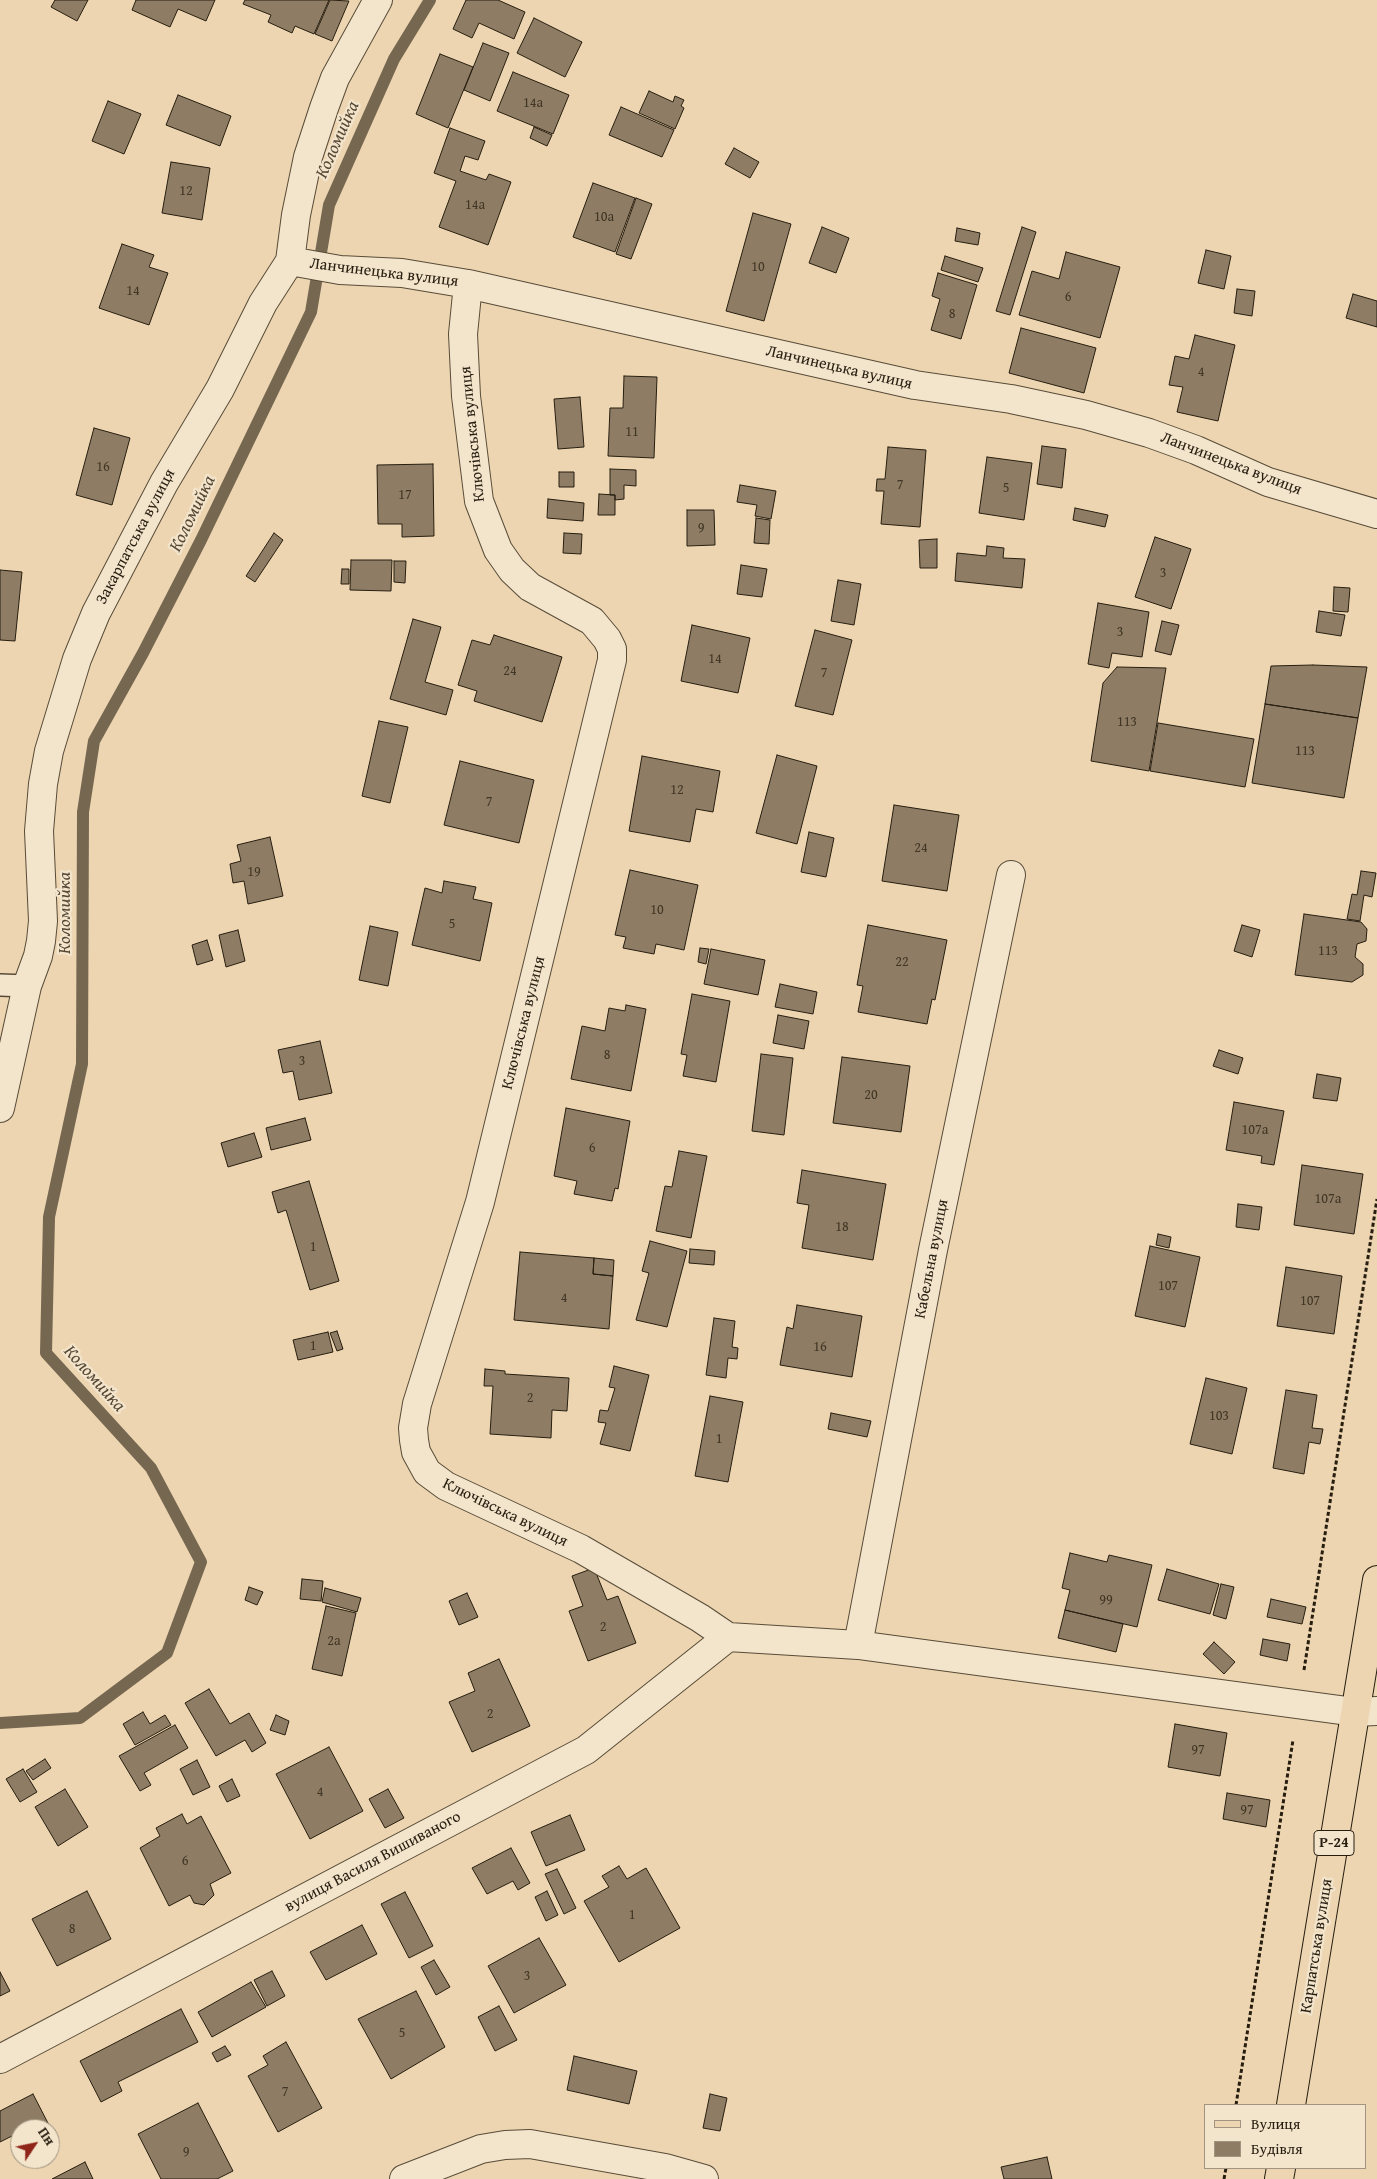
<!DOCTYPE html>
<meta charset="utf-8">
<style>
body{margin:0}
#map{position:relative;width:1377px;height:2179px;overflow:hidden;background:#edd5b1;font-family:"Gentium Book Plus",serif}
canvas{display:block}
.legend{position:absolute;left:1204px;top:2104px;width:162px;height:65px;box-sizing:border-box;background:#f3e4cc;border:1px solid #a19581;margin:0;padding:6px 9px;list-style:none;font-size:15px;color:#271e10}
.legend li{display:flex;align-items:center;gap:10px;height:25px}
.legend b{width:25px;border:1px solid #a19581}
.north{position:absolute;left:10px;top:2119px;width:50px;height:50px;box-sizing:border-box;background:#f3e4cc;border:1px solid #a19581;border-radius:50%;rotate:56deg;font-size:14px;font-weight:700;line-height:20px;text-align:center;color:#271e10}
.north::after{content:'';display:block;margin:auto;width:18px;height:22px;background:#8f2418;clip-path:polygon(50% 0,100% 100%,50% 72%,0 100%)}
</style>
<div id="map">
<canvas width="1377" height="2179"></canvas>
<ul class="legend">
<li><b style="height:6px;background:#edd5b1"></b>Вулиця</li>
<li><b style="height:14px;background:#8e7d64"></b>Будівля</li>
</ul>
<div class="north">Пн</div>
</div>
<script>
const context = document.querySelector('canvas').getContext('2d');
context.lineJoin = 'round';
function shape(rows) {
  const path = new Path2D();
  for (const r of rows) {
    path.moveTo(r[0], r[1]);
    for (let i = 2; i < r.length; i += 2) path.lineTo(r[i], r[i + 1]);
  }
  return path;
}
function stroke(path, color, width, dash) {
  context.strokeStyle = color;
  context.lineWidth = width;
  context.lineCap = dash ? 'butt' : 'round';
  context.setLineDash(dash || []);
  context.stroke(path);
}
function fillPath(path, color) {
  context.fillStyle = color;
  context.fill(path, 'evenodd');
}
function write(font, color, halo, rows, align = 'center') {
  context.font = font + ' "Gentium Book Plus",serif';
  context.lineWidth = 4.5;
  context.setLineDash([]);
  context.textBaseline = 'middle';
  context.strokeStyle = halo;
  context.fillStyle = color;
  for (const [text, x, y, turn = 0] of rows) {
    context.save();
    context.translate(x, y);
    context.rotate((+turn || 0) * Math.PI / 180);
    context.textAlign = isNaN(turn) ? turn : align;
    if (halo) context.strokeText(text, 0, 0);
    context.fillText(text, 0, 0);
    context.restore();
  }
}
const stream = shape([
 [0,1723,80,1718,167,1653,201,1562,151,1468,46,1353,49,1217,82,1064,83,812,94,741,143,653,201,540,311,312,329,205,394,59,430,0]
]);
const building = shape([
 [55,0,88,0,77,21,51,7,55,0],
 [136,0,215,0,206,21,178,9,170,27,132,10,136,0],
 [245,0,329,0,314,34,295,26,292,33,268,22,271,15,243,4,245,0],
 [330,0,349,1,332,41,315,34,330,0],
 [466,0,498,0,525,12,514,39,479,23,472,38,453,29,466,0],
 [534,18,582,42,565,77,517,53,534,18],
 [483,43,509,53,490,101,464,90,483,43],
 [440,54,473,67,448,128,416,114,440,54],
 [513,72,569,95,553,134,497,111,513,72],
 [649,91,673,102,675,96,684,100,681,106,684,108,675,129,639,113,649,91],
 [178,95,231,116,220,146,166,125,178,95],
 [108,101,141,114,124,154,92,141,108,101],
 [621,107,674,130,662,157,609,135,621,107],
 [534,127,552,135,547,146,530,138,534,127],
 [450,128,485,141,478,160,465,156,460,171,486,180,489,174,511,182,488,245,439,227,456,181,434,173,450,128],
 [734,148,759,162,750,178,725,164,734,148],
 [171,162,210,168,202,220,162,213,171,162],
 [593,183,635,198,615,252,573,237,593,183],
 [636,198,652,204,631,259,616,254,636,198],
 [753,213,791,224,764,321,726,311,753,213],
 [822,227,849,238,836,273,809,263,822,227],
 [1022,227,1036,232,1010,315,996,311,1022,227],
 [957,228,980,233,978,245,955,241,957,228],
 [122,244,154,255,149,267,168,273,149,325,99,308,122,244],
 [1206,250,1231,256,1224,289,1198,283,1206,250],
 [1066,252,1120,267,1100,338,1019,315,1032,271,1059,279,1066,252],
 [945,256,983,268,978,282,941,270,945,256],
 [938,273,977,285,961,339,931,330,940,299,932,296,938,273],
 [1237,289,1255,291,1252,316,1234,313,1237,289],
 [1353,294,1377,301,1377,327,1346,318,1353,294],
 [1021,328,1096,348,1084,393,1009,373,1021,328],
 [1195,335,1235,345,1218,421,1177,412,1183,387,1169,385,1175,356,1189,359,1195,335],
 [624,376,657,377,654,458,608,456,610,408,623,408,624,376],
 [580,397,584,447,558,449,554,399,580,397],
 [94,428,130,438,112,505,76,495,94,428],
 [1042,446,1066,449,1062,488,1037,484,1042,446],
 [888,447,926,450,920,527,881,524,884,491,876,491,877,479,885,479,888,447],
 [987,457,1032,463,1024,520,979,513,987,457],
 [433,464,434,536,402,537,402,524,378,524,377,465,433,464],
 [610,469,636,470,636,486,624,485,624,499,615,500,615,495,610,495,610,469],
 [559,472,574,472,574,487,559,487,559,472],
 [740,485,776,491,771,519,755,516,757,505,737,502,740,485],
 [599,494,615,495,615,515,598,515,599,494],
 [548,499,584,503,583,521,547,518,548,499],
 [1075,508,1108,515,1105,527,1073,520,1075,508],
 [687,510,714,510,715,545,687,546,687,510],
 [756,518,770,520,769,544,754,543,756,518],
 [274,533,283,540,255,582,246,576,274,533],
 [564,533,582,534,581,554,563,553,564,533],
 [1155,537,1191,549,1171,609,1135,597,1155,537],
 [937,539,937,568,920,568,919,540,937,539],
 [987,546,1004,548,1003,558,1025,559,1022,588,955,581,957,553,986,556,987,546],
 [351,560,392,560,391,591,350,590,351,560],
 [394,561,406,561,405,583,394,582,394,561],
 [741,565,767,569,762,597,737,594,741,565],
 [342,569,349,569,349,584,341,584,342,569],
 [0,570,22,572,15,641,0,640,0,570],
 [838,580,861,584,854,625,831,621,838,580],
 [1334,587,1350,588,1348,612,1333,611,1334,587],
 [1098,603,1149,612,1142,657,1112,653,1109,668,1088,664,1098,603],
 [1319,611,1345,615,1341,636,1316,632,1319,611],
 [413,619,441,627,425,682,453,690,446,715,390,699,413,619],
 [1162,621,1179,625,1171,655,1155,651,1162,621],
 [692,625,750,638,738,693,681,681,692,625],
 [815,630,852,640,833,715,795,706,815,630],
 [494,635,562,657,542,722,474,701,477,691,458,685,472,640,490,645,494,635],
 [1313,665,1367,667,1358,718,1265,704,1271,666,1313,665],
 [1117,667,1166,668,1149,771,1091,761,1103,683,1117,667],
 [1265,704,1358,718,1344,798,1252,783,1265,704],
 [379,721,408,727,390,803,362,796,379,721],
 [1158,723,1254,739,1245,787,1150,771,1158,723],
 [777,755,817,766,797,844,756,833,777,755],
 [642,756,720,771,713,812,696,809,690,842,629,831,642,756],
 [460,761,534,780,519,843,444,825,460,761],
 [894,805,959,815,947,891,882,881,894,805],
 [809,832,834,838,826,877,801,872,809,832],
 [270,837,283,896,248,904,244,881,233,883,230,864,241,861,237,845,270,837],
 [630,870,698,885,684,950,656,944,654,954,623,948,626,937,615,935,630,870],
 [1361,871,1376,873,1372,897,1364,895,1360,921,1347,919,1352,894,1357,895,1361,871],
 [444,881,476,887,473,899,492,903,480,961,412,945,425,888,442,893,444,881],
 [1304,914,1361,922,1367,929,1366,941,1357,944,1355,957,1363,964,1363,975,1352,982,1295,975,1304,914],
 [868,925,947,940,935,1000,932,999,927,1024,858,1012,863,986,857,985,868,925],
 [1242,925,1260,930,1252,957,1234,951,1242,925],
 [370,926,398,932,388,986,359,980,370,926],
 [238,930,245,961,226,967,219,935,238,930],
 [207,940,213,960,197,965,192,945,207,940],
 [700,948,709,949,706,964,698,962,700,948],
 [711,949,765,960,758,995,704,984,711,949],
 [780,984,817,992,813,1014,775,1007,780,984],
 [692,994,730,1001,716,1082,683,1076,687,1055,681,1054,692,994],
 [626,1005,646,1009,631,1091,571,1079,582,1026,605,1031,609,1008,625,1011,626,1005],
 [778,1015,809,1021,804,1049,773,1043,778,1015],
 [320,1041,332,1093,299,1100,293,1071,283,1073,278,1050,320,1041],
 [1219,1050,1243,1058,1238,1074,1213,1066,1219,1050],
 [761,1054,793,1058,784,1135,752,1131,761,1054],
 [842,1057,910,1066,901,1132,833,1123,842,1057],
 [1317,1074,1341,1078,1337,1101,1313,1098,1317,1074],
 [1234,1102,1284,1111,1274,1165,1261,1163,1262,1156,1226,1150,1234,1102],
 [566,1108,630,1121,618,1189,615,1188,612,1201,574,1194,577,1181,554,1176,566,1108],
 [305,1118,311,1140,271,1150,266,1128,305,1118],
 [254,1133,262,1157,228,1167,221,1143,254,1133],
 [679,1151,707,1156,691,1238,656,1231,665,1186,672,1187,679,1151],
 [1302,1165,1363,1174,1354,1234,1294,1225,1302,1165],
 [802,1170,886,1184,873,1260,802,1248,809,1205,797,1203,802,1170],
 [309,1181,339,1281,310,1290,286,1210,278,1213,272,1192,309,1181],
 [1238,1204,1262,1207,1259,1230,1236,1227,1238,1204],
 [1158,1234,1171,1237,1169,1248,1156,1245,1158,1234],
 [650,1241,687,1251,667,1327,636,1320,649,1273,642,1271,650,1241],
 [1150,1246,1200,1257,1185,1327,1135,1316,1150,1246],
 [690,1249,715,1251,714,1265,689,1263,690,1249],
 [520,1252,594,1258,593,1274,613,1276,609,1329,514,1320,520,1252],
 [594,1258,614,1260,613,1276,593,1274,594,1258],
 [1286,1267,1342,1276,1334,1334,1277,1326,1286,1267],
 [797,1305,862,1316,852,1377,780,1365,787,1327,793,1329,797,1305],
 [714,1318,735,1321,732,1347,738,1348,737,1359,728,1358,726,1378,706,1375,714,1318],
 [337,1331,343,1349,337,1351,330,1333,337,1331],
 [328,1332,333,1352,298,1360,293,1340,328,1332],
 [614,1366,649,1375,630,1451,600,1444,606,1423,598,1422,600,1410,608,1411,615,1388,609,1387,614,1366],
 [485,1369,505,1371,505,1374,569,1378,567,1411,552,1410,551,1438,490,1434,493,1386,484,1386,485,1369],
 [1206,1378,1247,1388,1232,1454,1190,1444,1206,1378],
 [1286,1390,1317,1395,1312,1428,1323,1429,1320,1444,1309,1442,1304,1474,1273,1468,1286,1390],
 [710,1396,743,1402,728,1482,695,1476,710,1396],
 [831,1413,871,1421,867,1437,828,1429,831,1413],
 [1070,1553,1107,1562,1109,1555,1152,1565,1137,1627,1065,1610,1070,1590,1062,1588,1070,1553],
 [594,1568,607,1600,618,1596,636,1643,588,1661,569,1611,583,1606,572,1576,594,1568],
 [1167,1569,1219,1584,1210,1614,1158,1600,1167,1569],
 [302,1579,323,1581,321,1601,300,1599,302,1579],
 [1221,1584,1234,1587,1226,1619,1213,1615,1221,1584],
 [249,1587,263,1592,257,1605,245,1600,249,1587],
 [325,1588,361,1598,357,1612,322,1602,325,1588],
 [467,1593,478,1617,459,1625,449,1601,467,1593],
 [1271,1599,1306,1607,1302,1624,1267,1617,1271,1599],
 [326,1606,356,1613,342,1676,312,1669,326,1606],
 [1065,1610,1123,1624,1116,1652,1058,1638,1065,1610],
 [1263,1639,1290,1644,1287,1661,1260,1655,1263,1639],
 [1214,1642,1235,1662,1224,1674,1203,1654,1214,1642],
 [499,1659,530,1726,472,1752,449,1702,475,1691,468,1673,499,1659],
 [209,1689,230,1724,249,1713,266,1743,252,1752,245,1740,216,1756,185,1703,209,1689],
 [143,1712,150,1724,165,1715,171,1725,135,1745,123,1724,143,1712],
 [276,1715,289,1721,285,1735,270,1730,276,1715],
 [1175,1724,1227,1733,1220,1776,1168,1767,1175,1724],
 [175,1725,188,1748,144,1773,151,1785,140,1791,119,1756,175,1725],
 [329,1747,363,1811,310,1839,276,1774,329,1747],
 [45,1759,51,1768,33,1780,26,1771,45,1759],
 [197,1760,210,1787,193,1795,180,1769,197,1760],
 [23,1769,37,1792,20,1802,6,1779,23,1769],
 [232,1779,240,1796,227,1802,219,1786,232,1779],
 [65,1789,88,1827,58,1846,35,1807,65,1789],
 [388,1789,404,1818,385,1828,369,1799,388,1789],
 [1227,1793,1270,1800,1266,1827,1223,1819,1227,1793],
 [182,1814,187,1824,201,1816,231,1873,210,1884,214,1895,204,1905,194,1903,190,1895,169,1906,140,1848,160,1836,156,1828,182,1814],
 [570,1815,585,1850,546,1866,531,1832,570,1815],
 [511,1848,530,1883,518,1890,513,1881,487,1894,472,1868,511,1848],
 [619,1866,627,1879,646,1868,680,1928,619,1962,584,1901,609,1887,602,1876,619,1866],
 [557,1869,576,1908,564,1914,545,1874,557,1869],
 [87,1891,111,1939,57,1966,32,1919,87,1891],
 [547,1891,558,1915,546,1921,535,1897,547,1891],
 [405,1892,433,1946,409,1958,381,1904,405,1892],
 [362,1925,377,1954,326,1980,310,1952,362,1925],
 [539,1938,566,1985,514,2013,488,1966,539,1938],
 [434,1960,450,1987,436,1995,421,1967,434,1960],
 [272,1971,285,1996,267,2006,254,1980,272,1971],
 [0,1972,10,1991,0,1996,0,1972],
 [251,1982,266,2007,212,2037,198,2012,251,1982],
 [416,1991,445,2047,391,2079,358,2019,416,1991],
 [499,2006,517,2040,495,2051,478,2017,499,2006],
 [181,2009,198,2042,118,2082,122,2091,101,2102,80,2061,181,2009],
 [286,2042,322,2108,278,2132,248,2076,268,2065,263,2056,286,2042],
 [225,2046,231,2055,217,2062,212,2053,225,2046],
 [574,2056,637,2071,629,2104,567,2090,574,2056],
 [33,2094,50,2127,45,2129,20,2129,20,2142,18,2143,14,2135,0,2142,0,2111,33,2094],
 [710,2094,727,2098,720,2131,703,2128,710,2094],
 [198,2103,233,2171,217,2179,161,2179,138,2134,198,2103],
 [1047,2157,1052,2179,1004,2179,1001,2167,1047,2157],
 [85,2162,93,2179,52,2179,85,2162]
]);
const path = shape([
 [1304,1670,1377,1199],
 [1236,2105,1293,1740],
 [1224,2179,1226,2168]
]);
const service = shape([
 [0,985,27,986]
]);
const minor = shape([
 [290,261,340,270,402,273,468,284,915,385,1011,399,1086,415,1149,433,1196,450,1268,482,1377,514],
 [468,284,463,334,466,396,479,501,498,550,512,570,530,587,592,621,607,639,612,649,612,660,480,1202,417,1404,413,1428,414,1440,416,1452,427,1472,446,1486,581,1549,700,1618,728,1637],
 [0,1108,27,986,38,956,41,941,43,921,39,831,43,784,49,751,77,659,96,613,164,483,220,389,263,303,290,261,296,215,308,157,324,108,335,78,378,0],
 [728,1637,858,1645,1355,1712,1377,1711],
 [858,1645,933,1250,1011,875],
 [0,2059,586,1750,728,1637],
 [404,2179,481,2149,505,2145,530,2144,665,2168,704,2179]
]);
const primary = shape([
 [1291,2105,1377,1580],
 [1279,2179,1281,2168]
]);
const numberNames = [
 ["14а",533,103],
 ["12",186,191],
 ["14а",475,205],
 ["10а",604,217],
 ["10",758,267],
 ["14",133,291],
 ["6",1068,297],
 ["8",952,314],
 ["4",1201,372],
 ["11",632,432],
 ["16",103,467],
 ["7",900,485],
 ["5",1006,488],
 ["17",405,495],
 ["9",701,528],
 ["3",1163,573],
 ["3",1120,632],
 ["14",715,659],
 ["24",510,671],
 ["7",824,673],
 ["113",1127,722],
 ["113",1305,751],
 ["12",677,790],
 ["7",489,802],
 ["24",921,848],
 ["19",254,872],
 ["10",657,910],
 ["5",452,924],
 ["113",1328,951],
 ["22",902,962],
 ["8",607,1055],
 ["3",302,1061],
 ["20",871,1095],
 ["107а",1255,1130],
 ["6",592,1148],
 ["107а",1328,1199],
 ["18",842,1227],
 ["1",313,1247],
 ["107",1168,1286],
 ["4",564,1298],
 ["107",1310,1301],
 ["1",313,1346],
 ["16",820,1347],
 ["2",530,1398],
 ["103",1219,1416],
 ["1",719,1439],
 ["99",1106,1600],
 ["2",603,1627],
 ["2а",334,1641],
 ["2",490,1714],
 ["97",1198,1750],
 ["4",320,1792],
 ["97",1247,1810],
 ["6",185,1861],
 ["1",632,1915],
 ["8",72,1929],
 ["3",527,1976],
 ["5",402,2033],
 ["7",285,2092],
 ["9",186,2152]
];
const shields = [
 [1334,1843,40]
];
const shieldNames = [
 ["Р-24",1334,1843]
];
const streetNames = [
 ["Ланчинецька вулиця",384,273,7],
 ["Ланчинецька вулиця",839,368,13],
 ["Ключівська вулиця",473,434,-96],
 ["Ланчинецька вулиця",1231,464,21],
 ["Закарпатська вулиця",136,537,-62],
 ["Ключівська вулиця",524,1023,-76],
 ["Кабельна вулиця",932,1259,-79],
 ["Ключівська вулиця",505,1513,26],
 ["вулиця Василя Вишиваного",373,1862,-28],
 ["Карпатська вулиця",1317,1946,-81]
];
const waterNames = [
 ["Коломийка",338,140,-66],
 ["Коломийка",193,514,-64],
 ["Коломийка",65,913,-90],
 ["Коломийка",94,1379,48]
];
stroke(stream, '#766750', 12);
fillPath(building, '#8e7d64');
stroke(building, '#271e10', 1);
stroke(service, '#584c38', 24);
stroke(minor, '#584c38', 30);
stroke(primary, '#271e10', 30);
stroke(path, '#271e10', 3, [4, 2.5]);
stroke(service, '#f3e4cc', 21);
stroke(minor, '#f3e4cc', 28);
stroke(primary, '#edd5b1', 28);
write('14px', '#413625', null, numberNames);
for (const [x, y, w] of shields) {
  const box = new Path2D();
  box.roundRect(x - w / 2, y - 12.5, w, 25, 4);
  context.fillStyle = '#f3e4cc';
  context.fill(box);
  stroke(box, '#271e10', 1);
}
write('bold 15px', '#271e10', null, shieldNames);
write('16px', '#271e10', '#f3e4cc', streetNames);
write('italic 18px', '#554835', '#f3e4cc', waterNames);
</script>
